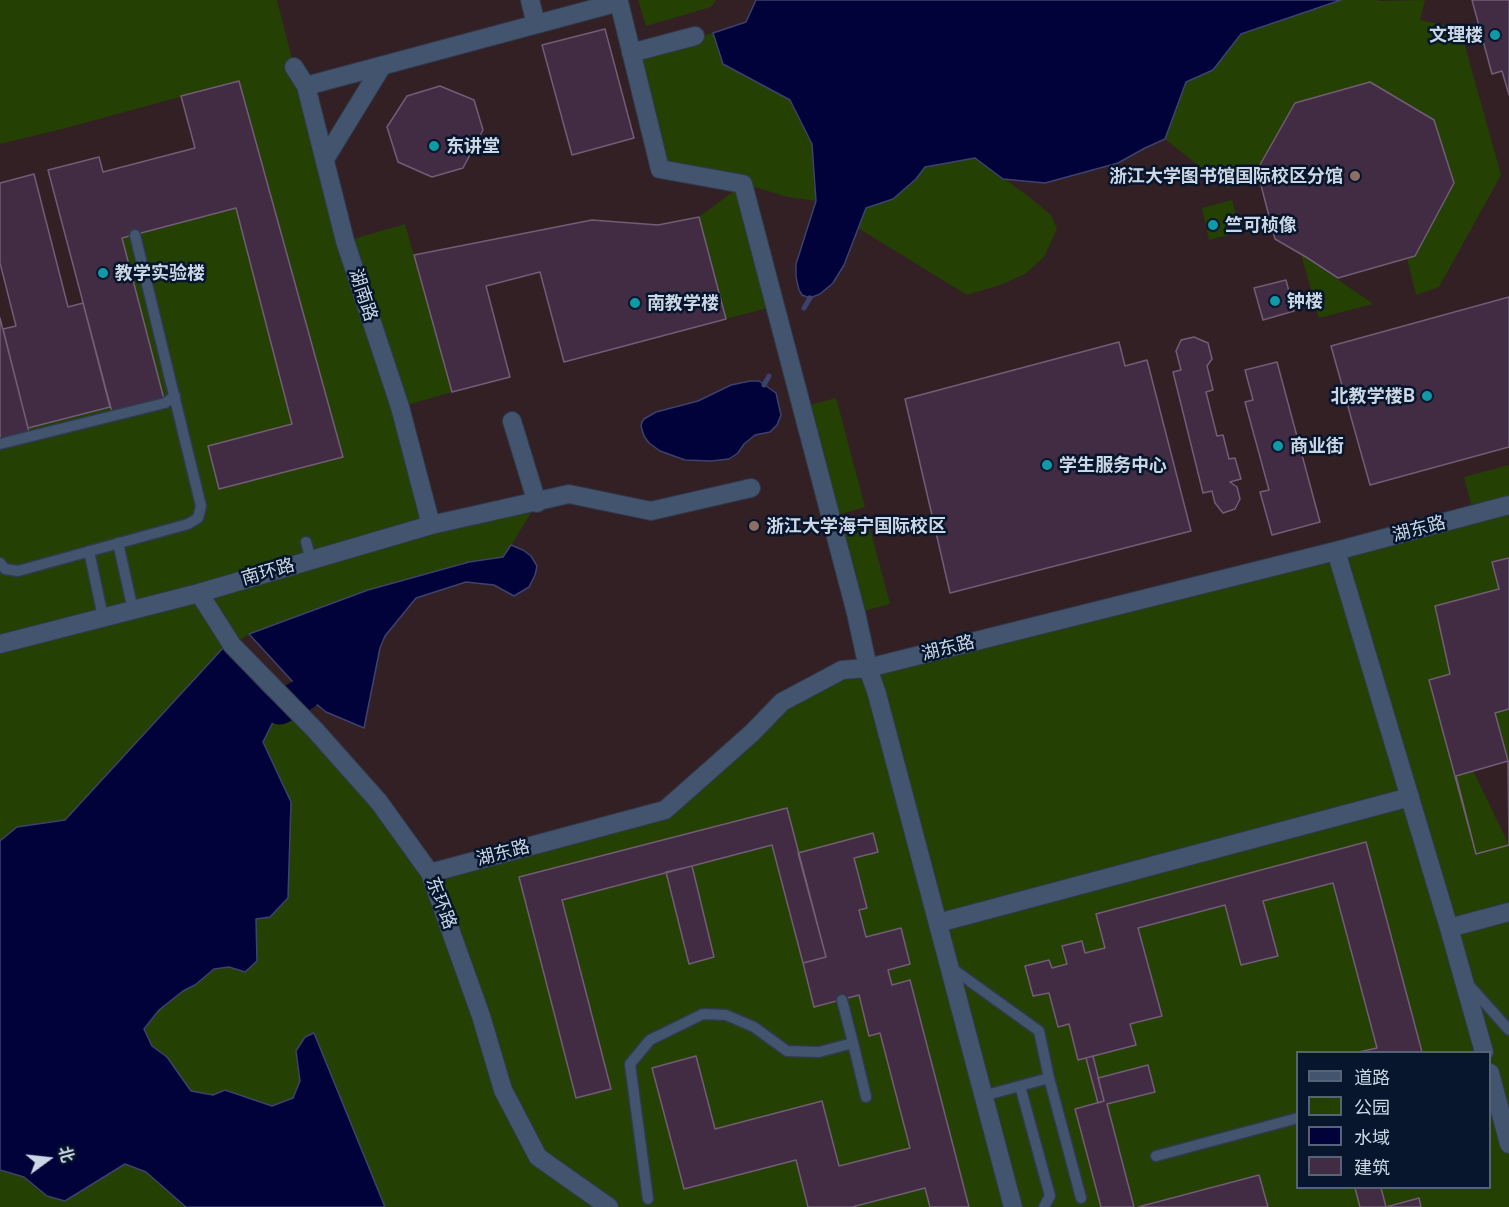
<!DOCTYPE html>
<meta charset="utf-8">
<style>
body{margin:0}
#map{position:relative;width:1509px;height:1207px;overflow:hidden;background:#101f36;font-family:"Public Sans","Noto Sans SC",sans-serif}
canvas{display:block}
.legend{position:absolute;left:1296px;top:1051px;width:195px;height:138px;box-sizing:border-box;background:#07162c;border:2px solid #566376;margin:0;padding:8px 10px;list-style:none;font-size:18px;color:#ccd7e6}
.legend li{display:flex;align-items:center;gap:12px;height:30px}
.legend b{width:30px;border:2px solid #566376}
.north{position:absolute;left:18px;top:1129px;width:60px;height:60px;-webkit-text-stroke:4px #07162c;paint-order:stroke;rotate:75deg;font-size:16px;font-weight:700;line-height:24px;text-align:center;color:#ccd7e6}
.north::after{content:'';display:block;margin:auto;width:21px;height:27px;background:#ccd7e6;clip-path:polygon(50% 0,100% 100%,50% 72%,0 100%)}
</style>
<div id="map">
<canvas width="1509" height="1207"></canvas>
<ul class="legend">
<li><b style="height:8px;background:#42546e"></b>道路</li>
<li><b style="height:16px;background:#244003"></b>公园</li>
<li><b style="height:16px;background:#000239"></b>水域</li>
<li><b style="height:16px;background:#412c44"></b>建筑</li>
</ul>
<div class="north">北</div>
</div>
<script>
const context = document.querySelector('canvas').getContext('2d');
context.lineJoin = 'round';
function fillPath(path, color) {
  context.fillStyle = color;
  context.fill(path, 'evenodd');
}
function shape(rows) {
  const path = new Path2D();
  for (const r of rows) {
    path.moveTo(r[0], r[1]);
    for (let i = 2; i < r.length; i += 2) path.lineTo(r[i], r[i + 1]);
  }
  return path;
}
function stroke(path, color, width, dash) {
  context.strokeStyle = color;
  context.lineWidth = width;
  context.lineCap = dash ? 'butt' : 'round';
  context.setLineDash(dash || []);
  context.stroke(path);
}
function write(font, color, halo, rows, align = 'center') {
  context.font = font + ' "Public Sans","Noto Sans SC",sans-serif';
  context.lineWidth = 5;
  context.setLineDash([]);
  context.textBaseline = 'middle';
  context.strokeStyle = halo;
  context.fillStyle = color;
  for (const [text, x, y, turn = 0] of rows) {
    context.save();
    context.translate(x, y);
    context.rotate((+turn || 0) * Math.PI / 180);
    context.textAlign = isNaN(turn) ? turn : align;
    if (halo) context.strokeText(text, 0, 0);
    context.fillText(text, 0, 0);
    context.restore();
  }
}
const commercial = shape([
 [0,0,1509,0,1509,1207,0,1207],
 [1298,1052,1490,1052,1490,1188,1298,1188]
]);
const green = shape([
 [0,0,277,0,294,67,346,241,405,224,452,392,400,407,431,524,537,503,504,557,469,562,368,590,249,634,232,645,65,820,17,827,0,841,0,444,28,428,110,407,113,416,122,238,236,208,292,424,343,456,239,81,62,129,0,144],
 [638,0,716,0,711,7,646,26],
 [1341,0,1377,0,1380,1,1425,0,1420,20,1460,28,1501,175,1439,287,1416,295,1407,258,1415,256,1454,183,1434,120,1370,82,1295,103,1257,170,1227,188,1165,139,1186,82,1213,70,1241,34],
 [713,33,723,64,790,100,812,144,816,201,788,197,744,184,775,306,726,319,699,217,742,185,660,169,631,53],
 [975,158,1028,196,1051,215,1057,229,1044,257,1025,274,1003,284,967,295,858,228,866,208,893,199,916,179,925,167],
 [1232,200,1240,232,1209,240,1202,208],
 [1301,254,1373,304,1319,318],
 [836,398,865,507,831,517,802,407],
 [1509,465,1509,558,1493,562,1499,589,1435,606,1450,674,1429,680,1509,845,1509,1144,1490,1073,1490,1052,1422,1052,1366,842,1096,914,1105,948,1085,953,1082,941,1062,946,1067,964,1052,968,1049,960,1026,966,1033,996,1049,993,1057,1027,1069,1024,1136,1044,1130,1024,1161,1015,1138,928,1225,905,1242,965,1278,956,1263,901,1333,883,1377,1048,1359,1052,1298,1052,1298,1188,1355,1188,1360,1207,1268,1207,1259,1175,1134,1207,1107,1104,1155,1092,1148,1065,1104,1101,1075,1109,1101,1207,385,1207,314,1033,296,1051,300,1081,293,1098,272,1106,225,1090,213,1095,191,1091,167,1057,152,1046,144,1029,159,1010,183,991,195,985,214,969,257,960,256,919,291,802,263,742,280,708,315,730,431,873,665,810,752,733,842,670,1474,514,1464,477],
 [869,525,890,604,856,613,835,534],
 [1509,709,1509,764,1495,713],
 [1490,1080,1509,1153,1509,1207,1421,1207,1419,1198,1386,1207,1381,1188,1490,1188],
 [125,1164,146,1172,186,1207,0,1207,0,1170,24,1177,47,1196,77,1194]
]);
const water = shape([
 [756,0,1341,0,1241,34,1213,70,1186,82,1165,139,1145,148,1118,163,1045,183,1003,179,975,158,925,167,916,179,893,199,866,208,844,265,833,283,820,294,810,298,802,295,799,290,796,277,796,264,816,201,812,144,790,100,723,64,713,33,746,22,756,0],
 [750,381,759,381,776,393,781,415,777,425,770,432,755,435,744,444,738,453,729,459,711,461,685,460,660,451,649,443,644,436,641,426,642,422,644,419,656,412,698,401,731,385,750,381],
 [511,545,523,550,531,556,537,566,535,575,529,587,514,596,494,585,466,582,416,598,385,636,380,648,364,728,326,712,304,694,249,634,368,590,469,562,503,557,511,545],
 [223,648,280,708,263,742,291,802,288,898,270,917,256,919,257,961,245,972,229,967,214,969,195,985,183,991,159,1010,144,1029,152,1046,167,1057,191,1091,213,1095,225,1090,272,1106,293,1098,300,1081,296,1051,305,1037,314,1033,385,1207,186,1207,146,1172,125,1164,65,1201,47,1196,24,1177,0,1170,0,841,17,827,65,820,223,648]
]);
const stream = shape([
 [804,308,810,298],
 [764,385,769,376]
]);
const river = shape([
 [280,708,304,694]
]);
const building = shape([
 [1472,0,1509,0,1509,95,1502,71,1492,74,1472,0],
 [605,29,634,138,572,155,542,45,605,29],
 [239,81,343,457,219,489,208,446,292,424,236,208,122,238,165,403,113,416,48,170,99,157,103,172,195,148,181,96,239,81],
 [1370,82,1434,120,1454,183,1415,256,1338,278,1306,257,1275,239,1257,170,1295,103,1370,82],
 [440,86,474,100,483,130,463,168,432,177,398,162,387,127,407,96,440,86],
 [34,174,68,307,83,303,110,407,28,428,3,329,16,326,0,263,0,183,34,174],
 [699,217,726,319,564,362,540,272,486,286,510,377,452,392,414,255,592,220,658,225,699,217],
 [1286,280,1294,311,1263,320,1254,288,1286,280],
 [1509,297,1509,447,1370,485,1331,346,1509,297],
 [0,318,30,436,0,444,0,318],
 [1194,337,1208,343,1212,359,1207,366,1213,390,1206,392,1217,436,1223,435,1229,459,1235,458,1241,479,1230,482,1237,487,1240,499,1235,509,1223,513,1215,503,1212,491,1203,493,1173,372,1181,370,1176,351,1181,340,1194,337],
 [1119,342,1125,366,1147,360,1191,531,950,593,905,399,1119,342],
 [1277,362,1320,522,1272,535,1260,492,1269,490,1245,402,1253,400,1245,370,1277,362],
 [1509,558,1509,709,1495,713,1509,764,1509,845,1476,854,1429,680,1450,674,1435,606,1499,589,1492,562,1509,558],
 [1508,761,1509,845,1476,854,1456,776,1508,761],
 [787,808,826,957,803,963,772,845,562,900,611,1089,576,1098,519,877,787,808],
 [873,833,878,852,854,858,867,908,859,910,866,937,901,928,910,964,888,970,892,985,910,980,969,1207,930,1207,925,1188,852,1207,808,1207,796,1160,684,1189,652,1068,696,1056,715,1129,822,1101,839,1166,910,1148,880,1033,869,1036,859,995,814,1007,803,963,826,957,798,853,873,833],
 [1366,842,1422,1052,1359,1052,1377,1048,1333,883,1263,901,1278,956,1241,965,1225,905,1138,928,1162,1016,1130,1024,1136,1045,1078,1060,1069,1024,1058,1027,1049,993,1033,996,1025,966,1049,960,1052,968,1067,964,1062,946,1082,941,1085,953,1105,948,1096,914,1366,842],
 [692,866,714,957,689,964,666,872,692,866],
 [1093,1056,1104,1101,1098,1103,1086,1058,1093,1056],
 [1148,1065,1155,1092,1107,1104,1134,1207,1101,1207,1075,1109,1104,1101,1098,1078,1148,1065],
 [1259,1175,1268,1207,1138,1207,1259,1175],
 [1355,1188,1381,1188,1386,1207,1419,1198,1421,1207,1360,1207,1355,1188]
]);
const service = shape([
 [0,444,165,403,175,396],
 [306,542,311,560],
 [118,543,133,610],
 [89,551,103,617],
 [0,563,5,569,18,571,188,524,198,518,201,506,135,235],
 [950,967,1039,1031,1049,1078,983,1096],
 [1467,983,1509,1030],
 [853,1043,866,1097],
 [1049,1078,1081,1198],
 [1020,1086,1050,1196,1044,1207],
 [1156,1156,1298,1118],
 [648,1199,630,1064,650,1040,703,1014,726,1015,754,1027,787,1051,819,1052,853,1043,842,1000]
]);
const minor = shape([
 [530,0,536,24],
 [631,53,695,36],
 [294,67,306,86,345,241,400,407,431,525],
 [306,86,619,2,660,169,743,184,856,613,868,668,877,694,1013,1207],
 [325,159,382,66],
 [512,421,537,503],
 [1336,551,1449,928,1484,1052],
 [199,593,232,645,315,730,379,802,430,873,481,1016,503,1090,538,1157,609,1207],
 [0,644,199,593,431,525,569,494,651,511,751,488],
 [430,873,665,810,752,733,782,702,842,670,868,668,1336,551,1509,505],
 [938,923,1410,797],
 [1449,928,1509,912],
 [1490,1073,1509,1144]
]);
const markers = [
 [1495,35,6,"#0f9aa8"],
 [434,146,6,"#0f9aa8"],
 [1355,176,6,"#8d6e63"],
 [1213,225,6,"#0f9aa8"],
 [103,273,6,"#0f9aa8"],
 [1275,301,6,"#0f9aa8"],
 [635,303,6,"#0f9aa8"],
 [1427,396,6,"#0f9aa8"],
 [1278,446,6,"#0f9aa8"],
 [1047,465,6,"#0f9aa8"],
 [754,526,6,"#8d6e63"]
];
const poiNames = [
 ["文理楼",1483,35,"right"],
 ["东讲堂",446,146],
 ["浙江大学图书馆国际校区分馆",1343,176,"right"],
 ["竺可桢像",1225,225],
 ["教学实验楼",115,273],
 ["钟楼",1287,301],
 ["南教学楼",647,303],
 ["北教学楼B",1415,396,"right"],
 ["商业街",1290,446],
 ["学生服务中心",1059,465],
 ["浙江大学海宁国际校区",766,526]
];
const streetNames = [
 ["湖南路",363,295,72],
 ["湖东路",1419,529,-15],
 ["南环路",268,572,-16],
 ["湖东路",948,648,-14],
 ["湖东路",503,853,-15],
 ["东环路",441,903,69]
];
fillPath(commercial, '#332024');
fillPath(green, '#244003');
fillPath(water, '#000239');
stroke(water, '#3d426d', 1.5);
stroke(stream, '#3d426d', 5);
stroke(river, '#000239', 33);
fillPath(building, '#412c44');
stroke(building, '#725c76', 1.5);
stroke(service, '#313a4d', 13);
stroke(minor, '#313a4d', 20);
stroke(service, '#42546e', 10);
stroke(minor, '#42546e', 18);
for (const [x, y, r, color] of markers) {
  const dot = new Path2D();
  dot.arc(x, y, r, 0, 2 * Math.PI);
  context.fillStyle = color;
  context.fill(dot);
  stroke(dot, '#07162c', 2);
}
write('bold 18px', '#ccd7e6', '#07162c', poiNames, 'left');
write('18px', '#ccd7e6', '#07162c', streetNames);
</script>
